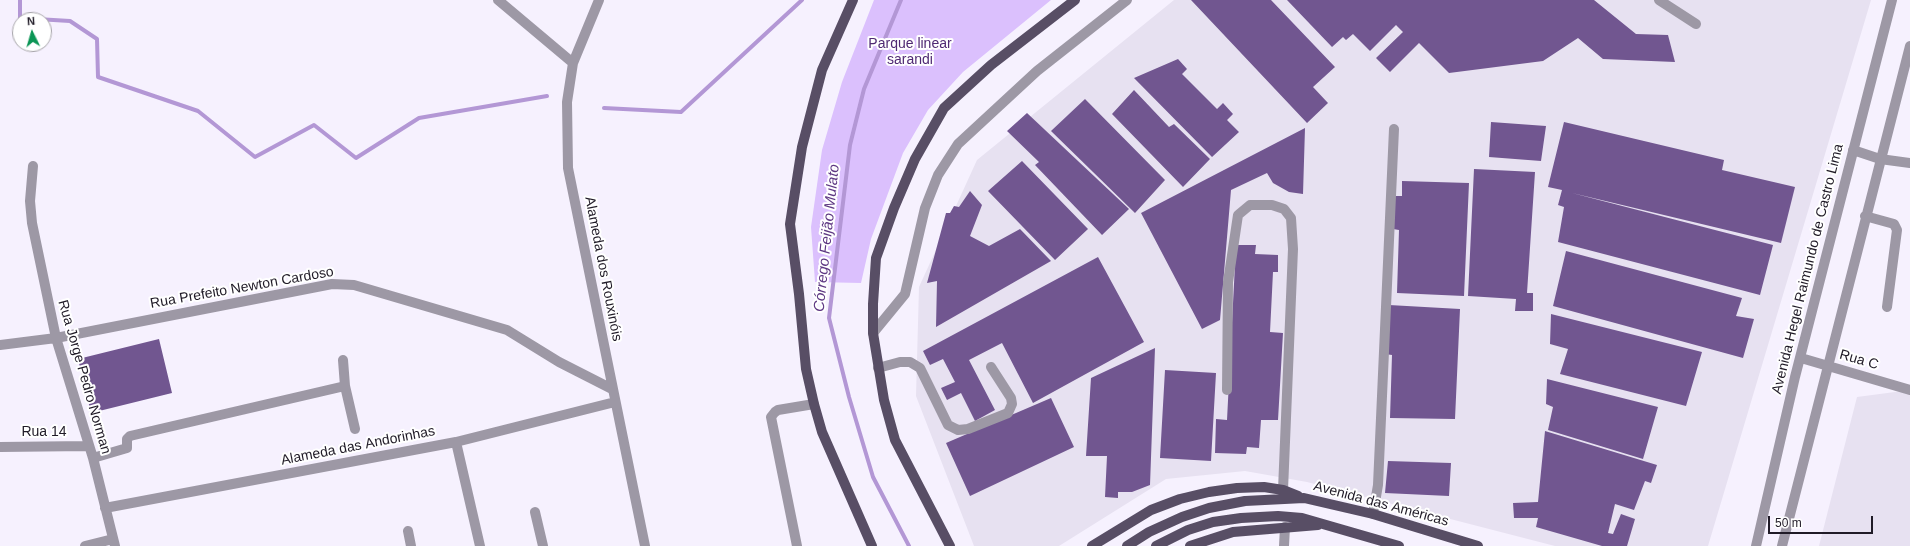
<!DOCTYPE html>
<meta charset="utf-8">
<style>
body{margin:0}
#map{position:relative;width:1910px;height:546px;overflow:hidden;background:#f6f1fe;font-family:Arial,sans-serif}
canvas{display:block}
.north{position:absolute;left:12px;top:12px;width:40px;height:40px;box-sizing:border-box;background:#fff;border:1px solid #a6a4a9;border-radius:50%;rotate:355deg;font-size:11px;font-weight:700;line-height:16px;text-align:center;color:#201b27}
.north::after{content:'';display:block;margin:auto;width:14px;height:18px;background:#0b9555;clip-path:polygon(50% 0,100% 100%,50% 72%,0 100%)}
.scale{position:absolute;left:1768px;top:516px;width:105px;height:18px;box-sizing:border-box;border:2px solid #201b27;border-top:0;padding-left:5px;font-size:12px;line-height:14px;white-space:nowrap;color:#201b27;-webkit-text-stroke:3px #fff;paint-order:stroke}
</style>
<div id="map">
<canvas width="1910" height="546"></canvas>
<div class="north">N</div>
<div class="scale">50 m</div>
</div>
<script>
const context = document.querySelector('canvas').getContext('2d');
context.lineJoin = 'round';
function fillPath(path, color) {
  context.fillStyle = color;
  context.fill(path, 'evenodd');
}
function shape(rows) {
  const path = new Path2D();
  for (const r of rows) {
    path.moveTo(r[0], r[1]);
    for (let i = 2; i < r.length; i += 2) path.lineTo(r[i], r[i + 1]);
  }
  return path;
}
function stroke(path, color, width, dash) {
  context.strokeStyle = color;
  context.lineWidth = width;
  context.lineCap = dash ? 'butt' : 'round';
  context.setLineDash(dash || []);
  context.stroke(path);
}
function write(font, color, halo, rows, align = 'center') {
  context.font = font + ' Arial,sans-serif';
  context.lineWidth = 4;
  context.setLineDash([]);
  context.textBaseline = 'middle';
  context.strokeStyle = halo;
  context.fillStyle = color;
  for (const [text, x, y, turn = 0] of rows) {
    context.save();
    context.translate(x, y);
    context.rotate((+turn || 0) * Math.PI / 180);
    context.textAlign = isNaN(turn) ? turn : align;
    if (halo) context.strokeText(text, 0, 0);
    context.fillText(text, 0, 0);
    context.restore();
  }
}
const built = shape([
 [1174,0,1871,0,1708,546,1555,546,1307,482,1245,471,1166,479,1059,546,974,546,916,396,919,287,977,160],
 [1910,390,1910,546,1819,546,1857,397]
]);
const green = shape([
 [874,0,1051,0,963,72,928,110,903,153,871,239,861,283,815,282,811,227,822,150,842,82]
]);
const stream = shape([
 [20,0,20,18,70,21,97,39,98,77,198,111,255,157,314,125,356,158,419,118,547,96],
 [901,0,864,89,850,145,829,318,849,397,873,477,909,546],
 [604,108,681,112,802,0]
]);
const building = shape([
 [1191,0,1271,0,1335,67,1313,87,1328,103,1307,123],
 [1287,0,1594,0,1636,34,1668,35,1675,62,1603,59,1578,38,1543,61,1449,73,1419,43,1390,72,1376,58,1403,32,1396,25,1370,51,1353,34,1346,40,1343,37,1332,47],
 [1178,59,1187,69,1182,74,1217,109,1223,103,1233,114,1227,120,1239,132,1212,157,1134,78],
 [1134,90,1169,127,1174,124,1210,159,1183,187,1112,114],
 [1085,99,1165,180,1135,213,1051,131],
 [1027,113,1129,209,1102,235,1035,165,1039,162,1007,131],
 [1491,122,1546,126,1541,161,1489,157],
 [1564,122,1724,160,1722,170,1795,187,1781,243,1572,193,1773,245,1760,295,1558,242,1564,207,1558,205,1562,190,1548,187],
 [1305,128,1303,194,1289,192,1273,183,1267,173,1231,190,1220,320,1202,329,1141,213],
 [1022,161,1088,229,1055,260,988,191],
 [1474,169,1535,172,1527,293,1533,293,1533,311,1515,311,1516,299,1468,296],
 [1402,181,1469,183,1464,296,1397,293,1399,230,1393,229,1394,196,1402,196],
 [970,191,982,205,970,236,989,246,1020,229,1051,261,936,327,937,281,927,283,946,213,950,213,954,206,959,207],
 [1236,245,1256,245,1255,254,1278,255,1278,272,1273,272,1270,332,1283,333,1278,420,1261,420,1259,448,1247,447,1246,454,1215,453,1216,419,1227,420],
 [1566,251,1742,298,1736,316,1754,319,1743,358,1553,306],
 [1098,257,1144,342,1033,403,1002,343,969,360,995,410,975,421,961,393,947,400,941,388,955,382,943,359,930,365,923,351],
 [1389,305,1460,309,1455,419,1390,418,1392,355,1385,354],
 [1551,314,1702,352,1686,406,1560,374,1568,349,1550,344],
 [159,339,172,393,91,413,78,359],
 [1155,348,1150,485,1132,492,1118,492,1118,498,1105,497,1107,456,1086,456,1091,378],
 [1165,370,1216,373,1211,461,1160,458],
 [1547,379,1658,407,1643,459,1548,430,1553,407,1546,404],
 [1051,398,1074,447,970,496,946,443],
 [1545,431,1657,465,1651,483,1645,481,1634,510,1615,504,1608,533,1613,534,1621,514,1635,519,1627,546,1602,546,1536,527,1538,518,1514,518,1513,503,1538,502],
 [1388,461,1451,463,1449,496,1385,493]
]);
const minor = shape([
 [498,0,573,63],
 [599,0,573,63,567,102,568,168,645,546],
 [1659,0,1696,24],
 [1853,150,1880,159,1910,163],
 [33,166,30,201,32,223,56,338,93,458,115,546],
 [1865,216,1894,224,1897,230,1887,307],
 [873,333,905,294,925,208,938,175,958,144,1037,71,1127,0],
 [0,345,56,338,332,284,354,285,507,330,559,362,612,389],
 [1801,358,1910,390],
 [343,360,345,386,355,429],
 [878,368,900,362,910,362,920,368,948,425,958,430,968,429,1008,413,1012,404,1011,398,991,367],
 [1227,390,1228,282,1238,215,1250,205,1272,205,1284,209,1291,218,1293,249,1283,490],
 [456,442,480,546],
 [0,447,88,446],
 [93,458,127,448,127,439,130,436,345,386],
 [105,508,456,442,615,402],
 [535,512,543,546],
 [1373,514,1378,485,1394,129],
 [408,531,411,546],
 [85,546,113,539],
 [797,546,771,417,775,412,778,410,814,404],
 [1284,546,1285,527],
 [1756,546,1795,377,1892,0],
 [1782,546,1910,46]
]);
const major = shape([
 [853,0,822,70,802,147,790,224,799,294,806,369,814,404,822,432,872,546],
 [950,546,895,440,884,400,873,333,873,304,876,258,894,208,915,159,944,108,991,65,1075,0],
 [1092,546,1151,510,1180,499,1209,492,1237,488,1264,487,1283,490,1298,496],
 [1127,546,1149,532,1182,517,1209,508,1245,501,1304,498,1373,514,1478,546],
 [1156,546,1188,530,1213,522,1241,518,1278,516,1302,518,1399,546],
 [1190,546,1233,532,1318,525]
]);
const parkNames = [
 ["Parque linear",910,44],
 ["sarandi",910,60]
];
const streetNames = [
 ["Alameda dos Rouxinóis",603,269,79],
 ["Avenida Hegel Raimundo de Castro Lima",1808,269,-76],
 ["Rua Prefeito Newton Cardoso",242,288,-10],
 ["Rua C",1859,360,16],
 ["Rua Jorge Pedro Norman",84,377,74],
 ["Rua 14",44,432],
 ["Alameda das Andorinhas",358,446,-11],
 ["Avenida das Américas",1381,504,15]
];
const waterNames = [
 ["Córrego Feijão Mulato",827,238,-84]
];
fillPath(built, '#e7e1f1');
fillPath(green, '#dbc0fd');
stroke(stream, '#b397d5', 4);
fillPath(building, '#715690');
stroke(minor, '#9d98a5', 10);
stroke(major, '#584e65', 10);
write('14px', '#4f2973', '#fff', parkNames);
write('14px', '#201b27', '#fff', streetNames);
write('italic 15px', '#5e3883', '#fff', waterNames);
</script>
